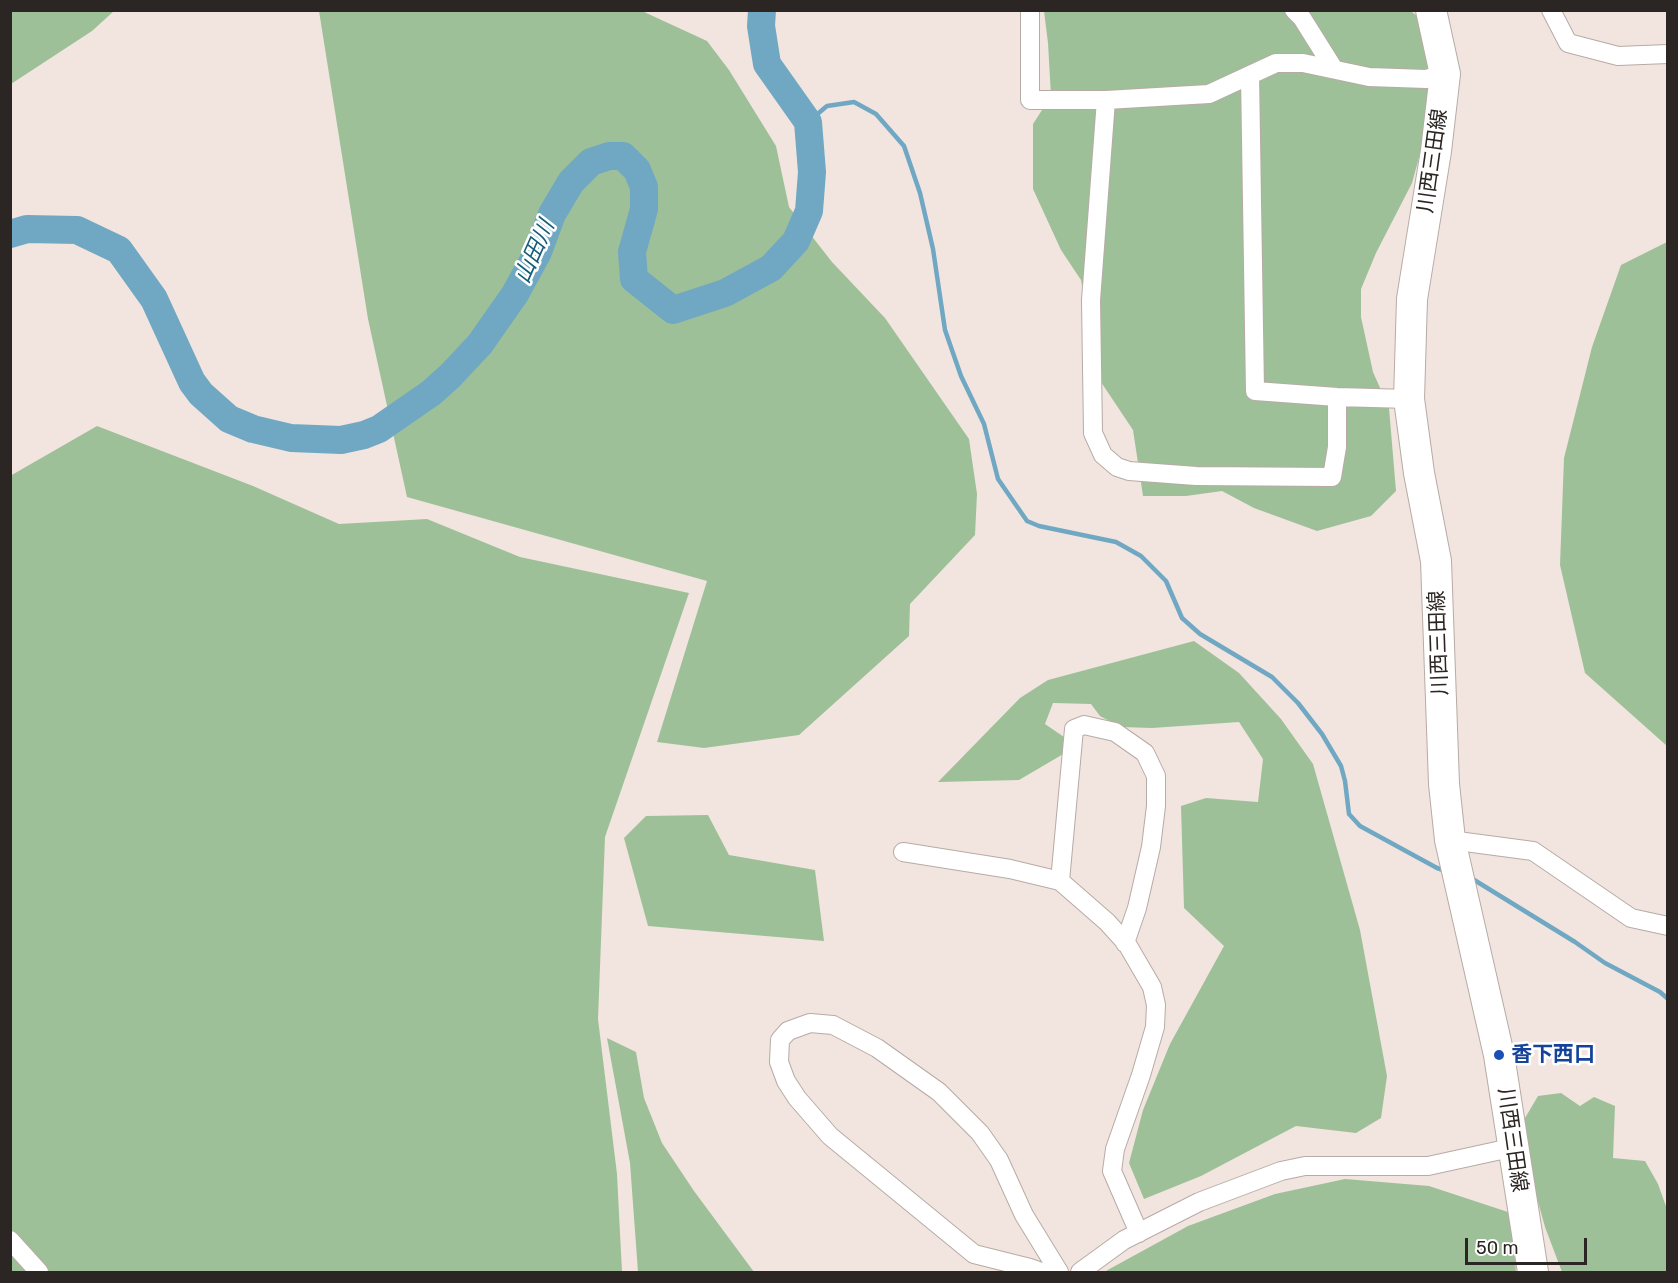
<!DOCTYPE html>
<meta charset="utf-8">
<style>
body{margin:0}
#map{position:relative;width:1678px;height:1283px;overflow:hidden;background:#f2e5df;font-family:Rubik,sans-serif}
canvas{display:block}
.frame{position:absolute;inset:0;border:12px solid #2b2624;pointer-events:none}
.scale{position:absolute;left:1465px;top:1238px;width:122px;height:27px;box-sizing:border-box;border:3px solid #2b2624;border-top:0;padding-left:8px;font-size:18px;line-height:21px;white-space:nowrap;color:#2b2624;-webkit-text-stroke:4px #fff;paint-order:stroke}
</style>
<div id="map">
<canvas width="1678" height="1283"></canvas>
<div class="frame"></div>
<div class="scale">50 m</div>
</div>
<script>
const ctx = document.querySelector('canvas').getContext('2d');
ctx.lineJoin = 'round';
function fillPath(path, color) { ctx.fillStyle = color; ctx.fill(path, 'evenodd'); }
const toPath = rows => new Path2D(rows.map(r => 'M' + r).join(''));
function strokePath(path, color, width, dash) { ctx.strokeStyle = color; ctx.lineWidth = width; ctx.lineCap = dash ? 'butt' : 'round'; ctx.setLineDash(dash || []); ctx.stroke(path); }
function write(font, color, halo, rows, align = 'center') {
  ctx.font = font + ' Rubik,"Noto Sans JP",sans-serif'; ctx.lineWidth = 5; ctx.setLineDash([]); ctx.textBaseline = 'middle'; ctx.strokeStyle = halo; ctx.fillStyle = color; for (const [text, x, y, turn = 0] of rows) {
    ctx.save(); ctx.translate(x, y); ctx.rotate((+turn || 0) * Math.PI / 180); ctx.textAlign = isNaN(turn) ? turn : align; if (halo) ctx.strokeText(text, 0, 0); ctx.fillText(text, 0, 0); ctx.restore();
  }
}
fillPath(toPath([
 [11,10,114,10,114,11,92,31,11,84],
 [1409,10,1427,23,1437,92,1412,183,1376,253,1361,289,1361,317,1373,372,1389,408,1396,491,1371,516,1317,531,1254,508,1222,491,1186,496,1143,496,1133,430,1101,382,1081,280,1061,250,1033,189,1033,124,1051,96,1048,43,1044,11],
 [319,11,642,11,707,41,729,70,776,146,789,207,832,262,885,318,969,439,977,494,975,535,910,604,909,636,799,735,704,748,657,742,707,581,407,497,368,319],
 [1667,242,1667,746,1585,673,1560,565,1564,458,1592,347,1621,265],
 [97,426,253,486,339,524,427,519,520,557,689,593,605,837,598,1019,617,1174,622,1272,11,1272,10,476],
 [1194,641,1239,673,1281,719,1313,764,1360,930,1387,1076,1381,1118,1356,1133,1296,1126,1201,1176,1144,1199,1129,1163,1143,1110,1170,1044,1224,946,1184,908,1181,806,1206,798,1258,802,1263,759,1239,722,1152,728,1121,727,1100,716,1091,704,1053,703,1045,724,1064,737,1065,753,1019,780,938,782,1020,698,1048,680],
 [708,815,729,855,815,870,824,941,648,926,624,838,646,816],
 [607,1038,636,1052,644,1098,662,1143,694,1191,754,1272,638,1272,630,1163],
 [1561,1093,1580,1106,1594,1097,1615,1106,1613,1158,1645,1161,1658,1184,1667,1209,1667,1272,1562,1272,1545,1227,1525,1155,1525,1118,1538,1096],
 [1345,1179,1429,1186,1511,1213,1516,1272,1104,1272,1188,1226,1275,1194]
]), '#9ec098');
strokePath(toPath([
 [808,122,827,106,854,102,876,114,904,146,920,193,933,249,945,330,961,376,984,424,998,479,1027,521,1039,526,1116,542,1141,556,1166,581,1182,618,1200,634,1272,677,1298,703,1322,734,1341,766,1345,781,1349,814,1360,826,1437,868,1446,871],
 [1471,878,1575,942,1605,963,1660,992,1668,999]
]), '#70a8c3', 4.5);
strokePath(toPath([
 [10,234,27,229,77,230,119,250,154,299,192,382,201,394,229,419,253,429,291,438,341,440,364,435,379,429,431,393,450,376,480,344,515,294,538,252,552,214,571,182,591,162,609,156,623,156,637,170,644,187,644,209,632,252,634,279,673,310,725,293,771,268,796,241,809,211,812,172,808,122,767,64,761,26,762,10]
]), '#70a8c3', 28);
const minor = toPath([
 [1030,10,1030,100,1106,100,1209,94,1276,63,1303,63,1369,77,1426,79,1445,74],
 [1294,10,1302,18,1334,69],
 [1551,10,1568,43,1618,56,1668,54],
 [1250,75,1255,391,1337,397,1409,399],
 [1106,100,1091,300,1093,433,1103,455,1117,467,1129,471,1196,476,1332,477,1337,447,1337,397],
 [1450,840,1533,851,1631,918,1668,926],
 [903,852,1010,869,1060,881,1107,922,1127,944,1152,987,1156,1005,1155,1027,1141,1075,1115,1149,1112,1171,1139,1233],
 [1060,881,1074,729,1084,725,1115,732,1145,753,1156,776,1156,806,1151,847,1137,908,1125,943],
 [10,1240,39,1272],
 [1041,1272,1030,1268,974,1254,830,1136,797,1098,786,1081,779,1062,780,1040,788,1031,810,1023,833,1025,877,1048,939,1092,980,1133,999,1160,1024,1215,1059,1272],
 [1080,1272,1124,1240,1199,1202,1281,1171,1305,1166,1428,1166,1515,1147]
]);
const primary = toPath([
 [1431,10,1445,74,1436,151,1412,299,1409,399,1419,473,1436,561,1444,784,1450,840,1499,1055,1533,1272]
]);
strokePath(minor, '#b7aba5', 20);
strokePath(primary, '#b7aba5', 32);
strokePath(minor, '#fff', 18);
strokePath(primary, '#fff', 30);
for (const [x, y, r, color] of [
 [1499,1055,6,"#1a4fb4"]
]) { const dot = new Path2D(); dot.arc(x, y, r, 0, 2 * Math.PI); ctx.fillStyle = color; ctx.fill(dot); strokePath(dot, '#fff', 2); }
write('21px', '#2b2624', '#fff', [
 ["川西三田線",1433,161,-82],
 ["川西三田線",1439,643,-92],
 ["川西三田線",1512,1140,82]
]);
write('bold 21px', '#164399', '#fff', [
 ["香下西口",1511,1055]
], 'left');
write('italic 22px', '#155d78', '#fff', [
 ["山田川",535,252,-66]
]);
</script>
